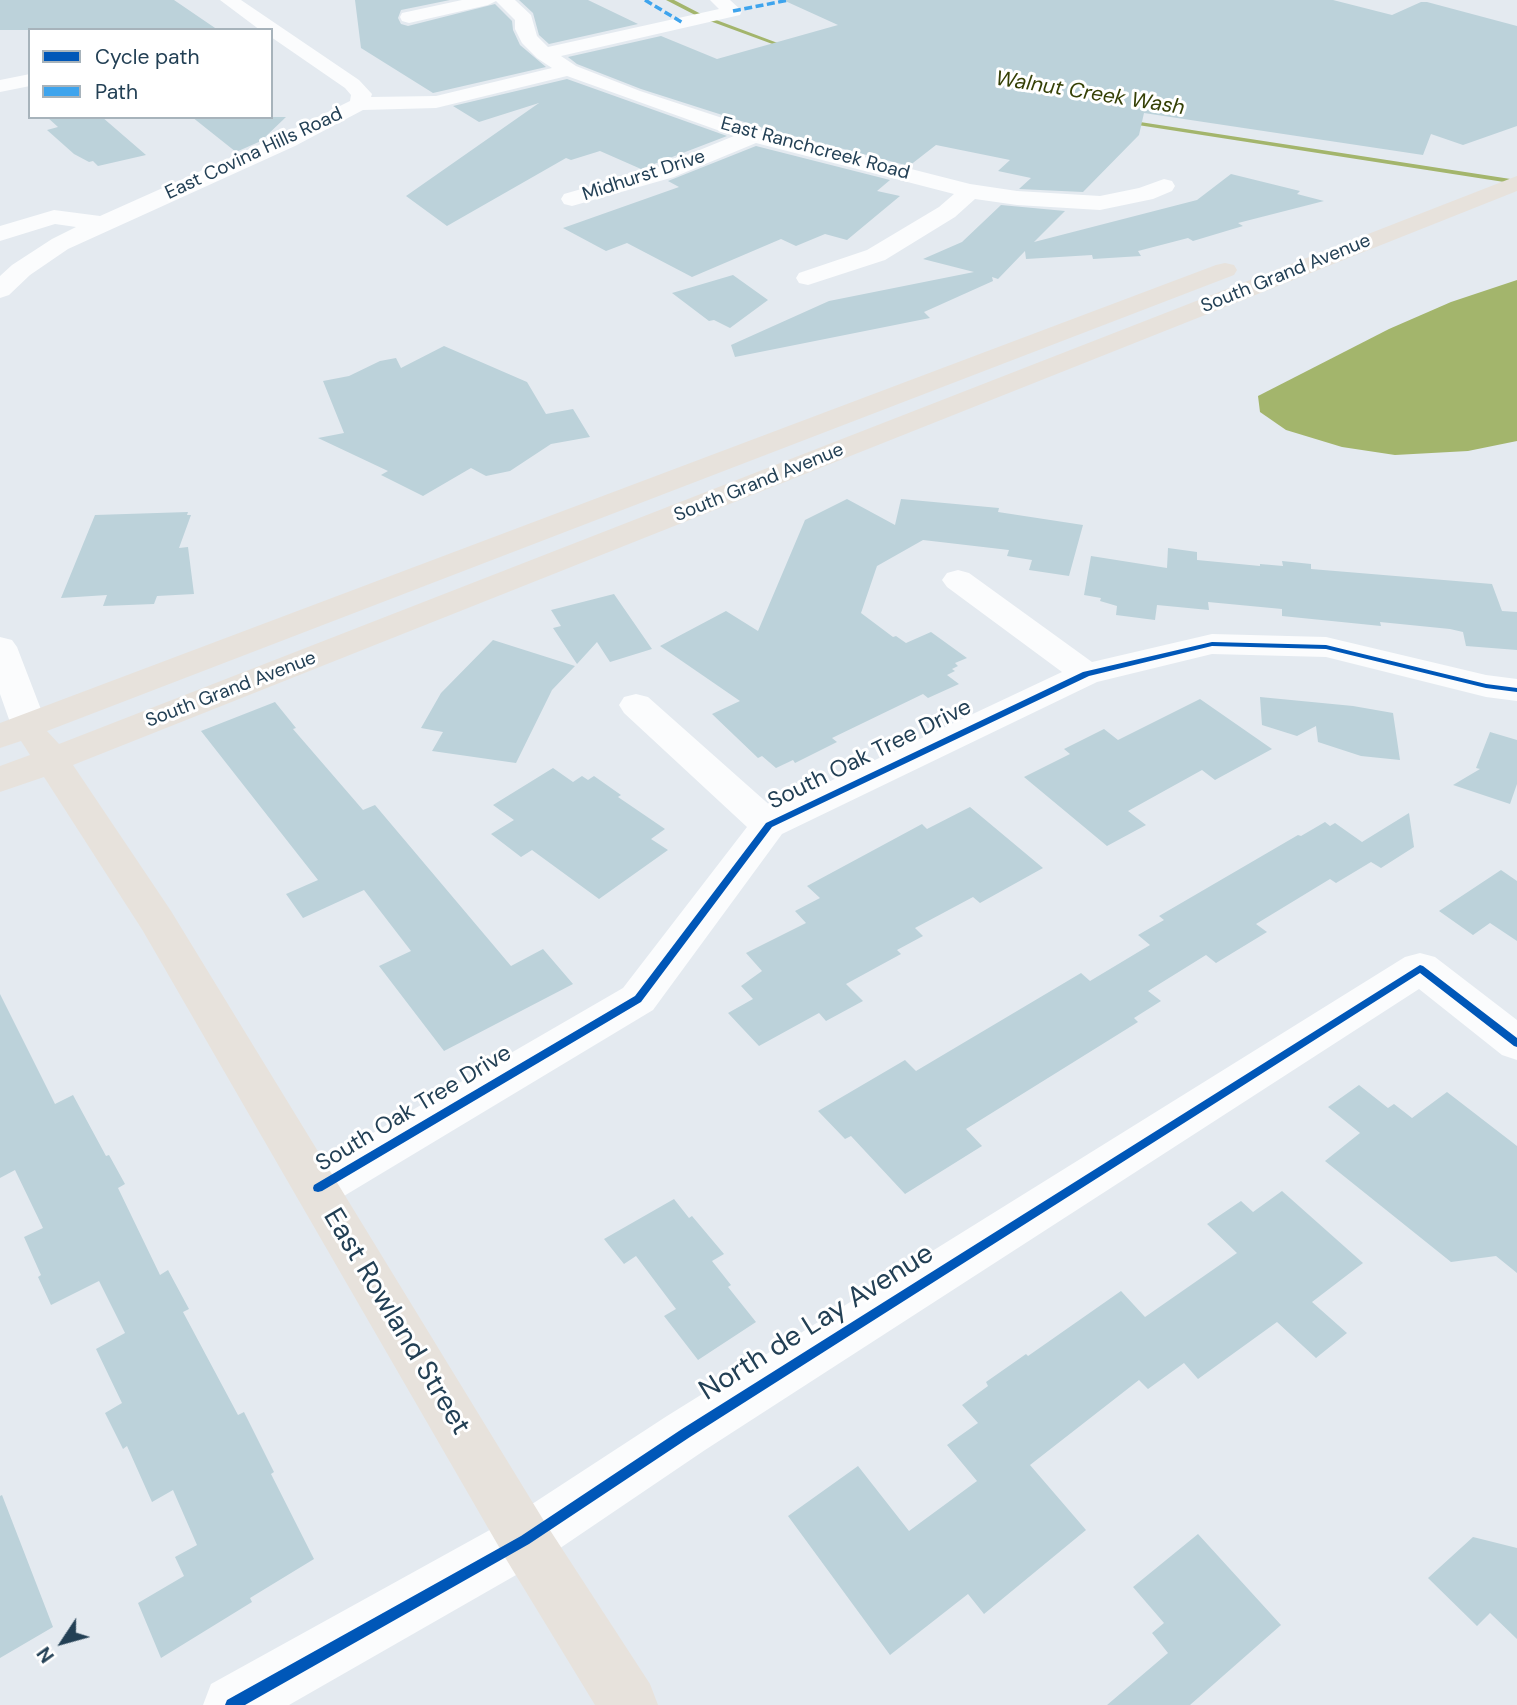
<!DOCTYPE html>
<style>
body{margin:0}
#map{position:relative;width:1517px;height:1705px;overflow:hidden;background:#e4eaf0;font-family:"DM Sans",sans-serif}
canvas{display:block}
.legend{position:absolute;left:28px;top:28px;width:245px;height:91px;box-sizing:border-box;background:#fff;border:2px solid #a7b3bb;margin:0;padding:9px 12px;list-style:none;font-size:21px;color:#234055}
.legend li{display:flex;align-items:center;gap:14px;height:35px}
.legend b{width:35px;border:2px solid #a7b3bb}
.north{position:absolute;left:28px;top:1607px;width:70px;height:70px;-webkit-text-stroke:5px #fff;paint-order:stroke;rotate:234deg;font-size:19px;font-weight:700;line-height:28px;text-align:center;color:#234055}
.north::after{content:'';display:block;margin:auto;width:24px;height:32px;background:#234055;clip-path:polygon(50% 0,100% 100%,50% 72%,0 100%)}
</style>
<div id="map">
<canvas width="1517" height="1705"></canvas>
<ul class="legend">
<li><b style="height:9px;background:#0057b8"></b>Cycle path</li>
<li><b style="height:9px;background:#3ea4ed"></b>Path</li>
</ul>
<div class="north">N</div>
</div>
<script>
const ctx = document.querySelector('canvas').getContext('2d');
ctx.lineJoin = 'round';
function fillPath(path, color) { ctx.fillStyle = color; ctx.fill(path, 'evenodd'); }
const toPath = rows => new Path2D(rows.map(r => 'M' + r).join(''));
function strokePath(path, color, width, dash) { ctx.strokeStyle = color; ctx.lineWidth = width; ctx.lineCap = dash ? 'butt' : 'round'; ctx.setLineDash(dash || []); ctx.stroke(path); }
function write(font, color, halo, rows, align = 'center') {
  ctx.font = font + ' "DM Sans",sans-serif'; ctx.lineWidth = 6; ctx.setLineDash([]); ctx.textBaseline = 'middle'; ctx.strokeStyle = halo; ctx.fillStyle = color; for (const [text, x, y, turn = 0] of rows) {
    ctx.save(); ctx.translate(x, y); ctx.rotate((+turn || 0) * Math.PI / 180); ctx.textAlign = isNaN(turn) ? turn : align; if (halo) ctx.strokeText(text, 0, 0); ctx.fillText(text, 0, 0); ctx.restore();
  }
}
fillPath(toPath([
 [1517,280,1517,441,1468,451,1395,455,1342,447,1286,430,1260,412,1258,396,1389,329,1451,302]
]), '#a3b56c');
fillPath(toPath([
 [666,0,674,0,703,15,791,48,786,49,699,17,666,0],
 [1127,120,1517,180,1517,184,1125,123,1125,121,1127,120]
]), '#a3b56c');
fillPath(toPath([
 [0,0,174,0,218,30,0,30],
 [355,0,450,0,401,10,398,18,401,24,408,26,495,4,512,21,513,30,520,45,546,67,433,93,361,48],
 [519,0,588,0,638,24,549,44,539,35,533,13],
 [783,0,1333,0,1392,15,1421,2,1427,2,1517,26,1517,126,1463,145,1431,134,1423,155,1144,113,1139,135,1083,192,1019,189,1031,178,998,171,1010,160,936,145,909,166,763,128,641,89,577,64,568,57,661,36,717,59,838,25],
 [567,79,727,136,641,169,600,151,571,160,566,158,447,226,406,196,539,103,479,122,453,106],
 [47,117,102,117,146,155,98,166,93,161,89,162,74,154,47,130,58,127],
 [192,117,286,117,261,141,236,152],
 [756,146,890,180,877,191,900,196,847,240,825,234,796,246,781,239,692,277,627,243,606,251,563,228,679,187,668,181],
 [1231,174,1300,191,1297,194,1324,201,1238,223,1243,226,1193,241,1188,238,1138,251,1141,256,1093,259,1092,255,1026,259,1025,251,998,279,992,277,993,281,924,312,930,318,735,357,731,345,829,301,974,272,923,259,962,242,1001,205,1065,211,1034,242,1197,200],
 [733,275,768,300,730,328,714,320,709,321,672,293],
 [444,346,527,382,546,414,573,409,590,437,551,444,510,471,486,476,471,468,423,496,381,475,388,471,318,438,344,433,323,381,349,376,380,361,396,358,401,368],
 [847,499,895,525,901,499,999,508,998,512,1083,525,1069,576,1029,570,1032,560,1007,556,1009,550,923,540,877,566,861,613,893,637,896,636,906,643,931,632,967,658,955,663,958,666,952,669,955,671,947,675,959,684,928,698,923,694,832,738,837,742,795,763,793,760,776,768,762,756,758,758,712,714,740,701,660,646,726,611,758,631,805,520],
 [188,512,187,515,191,515,179,548,188,547,194,594,157,596,154,604,103,606,107,595,61,598,95,515],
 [1168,548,1197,552,1197,560,1260,566,1260,564,1283,566,1282,561,1311,564,1311,569,1492,584,1502,611,1517,612,1517,650,1466,646,1463,632,1450,629,1380,622,1381,626,1282,616,1282,609,1208,602,1209,610,1157,605,1155,620,1116,615,1117,606,1100,601,1101,598,1084,595,1091,556,1167,568],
 [614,594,652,649,610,662,597,642,577,664,553,628,561,626,551,610],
 [493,640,575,666,552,690,516,763,432,751,443,732,421,728,441,693],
 [1260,697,1353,706,1393,713,1400,760,1361,756,1318,742,1316,726,1297,736,1262,725],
 [1200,699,1272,749,1215,780,1202,770,1128,811,1146,825,1107,846,1024,777,1070,754,1064,749,1104,729,1118,740],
 [275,702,296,728,293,729,363,810,375,805,511,966,543,949,573,984,444,1051,379,966,411,951,364,890,303,918,286,894,318,880,201,731],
 [1490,732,1517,740,1517,784,1510,804,1453,785,1480,769,1476,768],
 [553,768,573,782,582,776,588,780,594,776,621,795,618,797,665,829,651,839,668,850,599,899,532,850,521,857,491,834,514,820,493,805],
 [970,807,1043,868,980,903,973,897,915,928,923,936,897,950,901,954,846,984,863,1001,826,1021,819,1013,759,1046,728,1013,753,999,741,986,762,971,746,953,806,923,795,911,820,898,807,886,922,824,927,829],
 [1409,813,1414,847,1381,868,1371,862,1336,883,1330,879,1256,924,1267,932,1216,963,1206,955,1148,991,1161,1001,1134,1018,1138,1022,966,1129,982,1146,905,1194,851,1136,845,1139,818,1111,905,1060,916,1071,1081,973,1090,981,1150,945,1138,935,1164,920,1159,916,1298,835,1301,836,1325,822,1330,826,1335,823,1362,842],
 [1501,870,1517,881,1517,941,1490,923,1473,935,1439,911],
 [0,994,55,1104,73,1095,106,1156,109,1155,125,1184,118,1188,160,1275,168,1270,189,1309,183,1312,238,1415,244,1412,274,1472,271,1474,314,1559,250,1598,252,1602,161,1658,138,1603,184,1576,175,1557,197,1545,173,1490,152,1502,127,1446,123,1449,105,1413,122,1403,96,1349,125,1333,99,1281,51,1305,38,1277,41,1275,24,1237,43,1228,15,1170,0,1178],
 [1359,1085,1388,1108,1394,1104,1412,1118,1447,1092,1517,1146,1517,1273,1496,1256,1451,1262,1325,1161,1360,1133,1328,1107],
 [1282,1191,1363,1263,1312,1302,1347,1333,1316,1358,1277,1322,1198,1379,1184,1363,1148,1389,1139,1380,1030,1465,1086,1530,984,1614,968,1594,890,1655,788,1516,858,1466,909,1531,977,1481,947,1445,978,1423,962,1405,988,1386,986,1382,1026,1354,1028,1356,1121,1291,1145,1317,1237,1253,1207,1224,1241,1201,1253,1212],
 [674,1199,689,1218,692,1216,724,1254,712,1261,731,1285,728,1287,756,1322,698,1360,664,1316,676,1309,636,1256,624,1264,604,1239],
 [2,1495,53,1627,0,1658,0,1496],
 [1198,1534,1281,1625,1190,1705,1107,1705,1168,1653,1152,1633,1164,1623,1133,1587],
 [1473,1537,1517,1548,1517,1639,1490,1613,1477,1626,1428,1578]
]), '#bcd2da');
fillPath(toPath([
 [220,0,241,0,359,80,372,94,371,97,436,96,552,68,537,58,522,43,515,29,515,20,496,1,488,5,409,23,402,21,400,17,402,13,462,0,515,0,531,15,537,36,548,47,719,9,710,0,730,0,742,11,740,15,561,56,576,66,640,91,762,131,970,184,1017,191,1100,196,1139,188,1164,179,1172,181,1175,186,1172,191,1153,199,1100,210,1017,205,975,199,955,217,885,260,808,285,799,283,796,278,799,273,867,250,939,207,954,194,756,143,674,177,572,206,564,204,561,199,564,194,658,167,734,136,567,76,436,108,363,110,295,146,68,249,30,275,9,295,0,298,0,276,12,265,52,239,76,227,55,224,0,241,0,226,54,210,100,216,279,136,350,101,351,95,345,88,271,37,271,30,260,30,220,0],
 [30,74,30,86,0,92,0,80,30,74],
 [958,570,969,573,1092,662,1212,634,1326,637,1486,675,1517,679,1517,701,1486,697,1326,657,1212,654,1097,682,782,834,653,1010,334,1202,318,1207,302,1202,295,1188,302,1174,623,988,747,827,624,713,619,705,624,697,636,694,648,697,773,808,1062,672,947,587,942,580,947,573,958,570],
 [0,637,12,640,17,647,47,725,42,733,29,736,16,733,11,725,0,694,0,637],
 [1420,953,1435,957,1517,1020,1517,1060,1502,1055,1419,989,705,1450,544,1559,289,1705,203,1705,211,1684,506,1521,667,1416,1405,957,1420,953]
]), '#fbfcfd');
fillPath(toPath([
 [1517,176,1517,191,73,765,171,911,544,1521,650,1684,658,1705,595,1705,506,1559,143,931,44,777,0,792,0,766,30,755,21,741,0,748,0,723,1216,265,1225,263,1234,265,1237,270,1234,275,47,731,59,744,1517,176]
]), '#e7e2dc');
strokePath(toPath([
 [645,0,683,23],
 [733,11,789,0]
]), '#3ea4ed', 3.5, [8, 3.5]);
fillPath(toPath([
 [1212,642,1326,645,1486,684,1517,688,1517,692,1486,688,1326,649,1212,646,1089,676,772,827,641,1002,322,1191,318,1192,314,1191,313,1188,314,1185,635,996,766,823,1083,672,1212,642],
 [1420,965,1423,966,1517,1038,1517,1047,1514,1046,1420,973,690,1437,529,1544,245,1705,225,1705,227,1700,521,1536,682,1429,1420,965]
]), '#0057b8');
write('19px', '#234055', '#fff', [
 ["East Ranchcreek Road",815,149,15],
 ["East Covina Hills Road",254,154,-25],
 ["Midhurst Drive",644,176,-18],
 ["South Grand Avenue",1286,274,-22],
 ["South Grand Avenue",759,483,-22],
 ["South Grand Avenue",231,690,-21]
]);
write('italic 21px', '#354005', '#fff', [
 ["Walnut Creek Wash",1090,94,9]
]);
write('23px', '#234055', '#fff', [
 ["South Oak Tree Drive",870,755,-26],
 ["South Oak Tree Drive",414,1109,-31]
]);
write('28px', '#234055', '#fff', [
 ["East Rowland Street",396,1322,59],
 ["North de Lay Avenue",817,1323,-32]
]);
</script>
